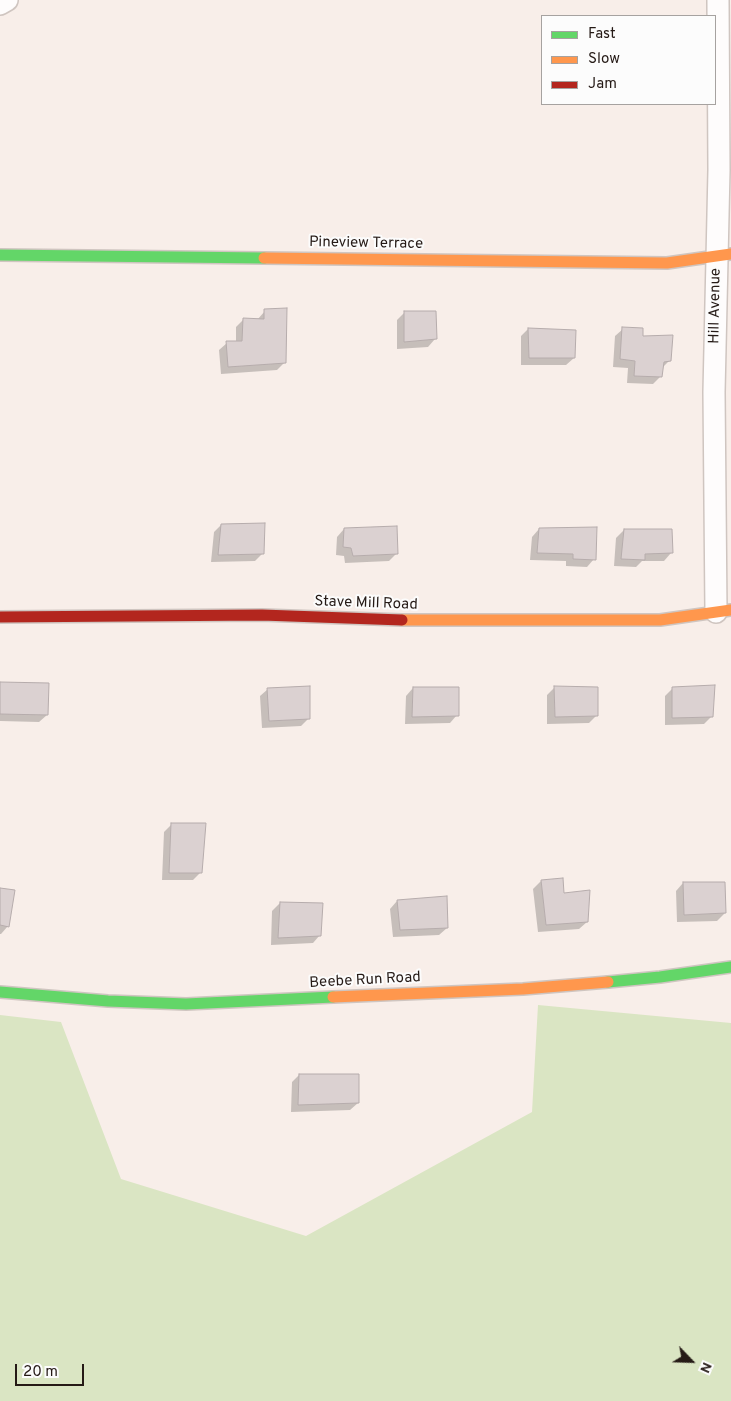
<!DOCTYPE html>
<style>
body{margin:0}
#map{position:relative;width:731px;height:1401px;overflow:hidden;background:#f8eee9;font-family:Overpass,sans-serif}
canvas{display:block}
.legend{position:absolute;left:541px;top:15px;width:175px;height:90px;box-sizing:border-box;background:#fcfcfc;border:1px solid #a6a2a0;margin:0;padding:6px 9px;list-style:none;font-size:15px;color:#251a16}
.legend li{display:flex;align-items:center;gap:10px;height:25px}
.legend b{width:25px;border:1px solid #a6a2a0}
.north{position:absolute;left:666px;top:1336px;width:50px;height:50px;-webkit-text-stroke:4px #fcfcfc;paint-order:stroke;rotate:114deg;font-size:14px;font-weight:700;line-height:20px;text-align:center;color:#251a16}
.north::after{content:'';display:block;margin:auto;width:18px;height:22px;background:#251a16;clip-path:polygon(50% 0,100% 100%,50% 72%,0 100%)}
.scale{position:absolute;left:15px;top:1364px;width:69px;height:22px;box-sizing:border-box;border:2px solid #251a16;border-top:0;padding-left:6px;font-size:15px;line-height:18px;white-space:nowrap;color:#251a16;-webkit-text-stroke:4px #fcfcfc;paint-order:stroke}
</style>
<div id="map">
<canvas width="731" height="1401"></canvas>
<ul class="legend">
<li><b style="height:6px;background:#63d668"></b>Fast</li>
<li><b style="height:6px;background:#ff974d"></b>Slow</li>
<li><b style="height:6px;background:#b3261e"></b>Jam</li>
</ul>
<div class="north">N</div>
<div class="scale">20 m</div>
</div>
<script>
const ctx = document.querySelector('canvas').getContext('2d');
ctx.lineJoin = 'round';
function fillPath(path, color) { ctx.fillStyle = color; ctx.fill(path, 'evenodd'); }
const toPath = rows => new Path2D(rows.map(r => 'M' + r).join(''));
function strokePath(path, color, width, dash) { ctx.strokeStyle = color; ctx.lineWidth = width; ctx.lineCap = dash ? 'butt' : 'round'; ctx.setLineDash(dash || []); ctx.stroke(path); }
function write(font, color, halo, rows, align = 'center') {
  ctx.font = font + ' Overpass,sans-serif'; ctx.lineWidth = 4; ctx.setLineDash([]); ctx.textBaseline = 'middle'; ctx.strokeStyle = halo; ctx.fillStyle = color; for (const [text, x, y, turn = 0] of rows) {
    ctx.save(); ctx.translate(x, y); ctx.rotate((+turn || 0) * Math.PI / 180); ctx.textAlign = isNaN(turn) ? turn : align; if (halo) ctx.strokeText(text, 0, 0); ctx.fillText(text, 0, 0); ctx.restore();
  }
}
fillPath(toPath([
 [538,1005,731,1023,731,1401,0,1401,0,1015,61,1022,121,1179,306,1236,532,1112]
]), '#dae5c3');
fillPath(toPath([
 [265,311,285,362,277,370,221,374,219,350,227,343,236,343,236,327,244,319,257,320],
 [405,312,435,339,428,347,397,349,397,320],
 [528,329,574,358,566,365,521,365,521,336],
 [623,329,670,360,662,368,661,376,653,384,627,383,628,368,613,367,615,336],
 [221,525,263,553,255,561,211,562,214,532],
 [344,529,397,553,389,561,345,563,344,556,336,555,337,537],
 [539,529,594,559,587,567,566,566,566,561,530,560,532,537],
 [624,530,671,553,664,561,642,561,636,567,614,566,616,538],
 [0,683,47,715,39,722,0,721],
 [413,688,457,715,450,723,405,724,406,696],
 [554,688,597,715,589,723,547,724,547,695],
 [673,688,712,716,704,724,665,725,665,696],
 [268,689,308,719,301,726,262,728,260,696],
 [172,824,201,872,193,880,162,880,164,832],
 [562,879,563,894,587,922,579,929,538,932,533,889,541,881],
 [683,883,725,913,717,921,677,922,676,891],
 [0,889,8,926,1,934,0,934],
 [397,901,447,928,439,935,393,937,390,909],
 [280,903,320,935,313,943,271,945,272,911],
 [299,1075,358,1103,350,1110,291,1112,292,1082]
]), '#0003');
const building = toPath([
 [287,308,286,363,228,367,226,341,242,341,243,318,264,319,264,309,287,308],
 [404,311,436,311,437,339,404,342,404,311],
 [622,327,643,328,643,336,673,335,671,361,664,362,662,377,634,376,635,361,620,359,622,327],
 [528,328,576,330,575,358,529,358,528,328],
 [265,523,264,554,218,555,221,524,265,523],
 [397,526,398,554,353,556,351,548,343,547,344,528,397,526],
 [597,527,596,560,573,559,573,554,537,553,539,528,597,527],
 [624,529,672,529,673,553,645,554,645,560,621,559,624,529],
 [0,682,49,683,48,715,0,714,0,682],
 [715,685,713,717,672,718,672,687,715,685],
 [310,686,310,719,269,721,267,688,310,686],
 [554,686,598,687,598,716,555,717,554,686],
 [413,687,459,687,459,716,412,717,413,687],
 [171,823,206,823,202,873,169,873,171,823],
 [563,878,564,893,590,890,588,922,546,925,541,880,563,878],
 [683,882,725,882,726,913,684,915,683,882],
 [0,888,15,890,9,927,0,925,0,888],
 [447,896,448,928,400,930,397,900,447,896],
 [280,902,323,903,321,936,278,938,280,902],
 [299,1074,359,1074,359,1103,298,1105,299,1074]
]);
fillPath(building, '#dbd1d1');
strokePath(building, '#b6acac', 1);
const street = toPath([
 [0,4,7,0],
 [716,612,714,392,719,170,718,0]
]);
const fast = toPath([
 [0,255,264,258],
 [608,982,660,977,731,967],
 [0,992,108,1001,186,1004,333,997]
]);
const slow = toPath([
 [264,258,667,263,731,254],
 [402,620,660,620,731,610],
 [333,997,523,989,608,982]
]);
const jam = toPath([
 [0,617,262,615,402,620]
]);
strokePath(street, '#cfc5c0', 24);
strokePath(fast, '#cfc5c0', 14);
strokePath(slow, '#cfc5c0', 14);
strokePath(jam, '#cfc5c0', 14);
strokePath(street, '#fefcfc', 21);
strokePath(fast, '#63d668', 11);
strokePath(slow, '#ff974d', 11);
strokePath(jam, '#b3261e', 11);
write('15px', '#251a16', '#fcfcfc', [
 ["Pineview Terrace",366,244,1],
 ["Hill Avenue",716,306,-89],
 ["Stave Mill Road",366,604,2],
 ["Beebe Run Road",365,981,-3]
]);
</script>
